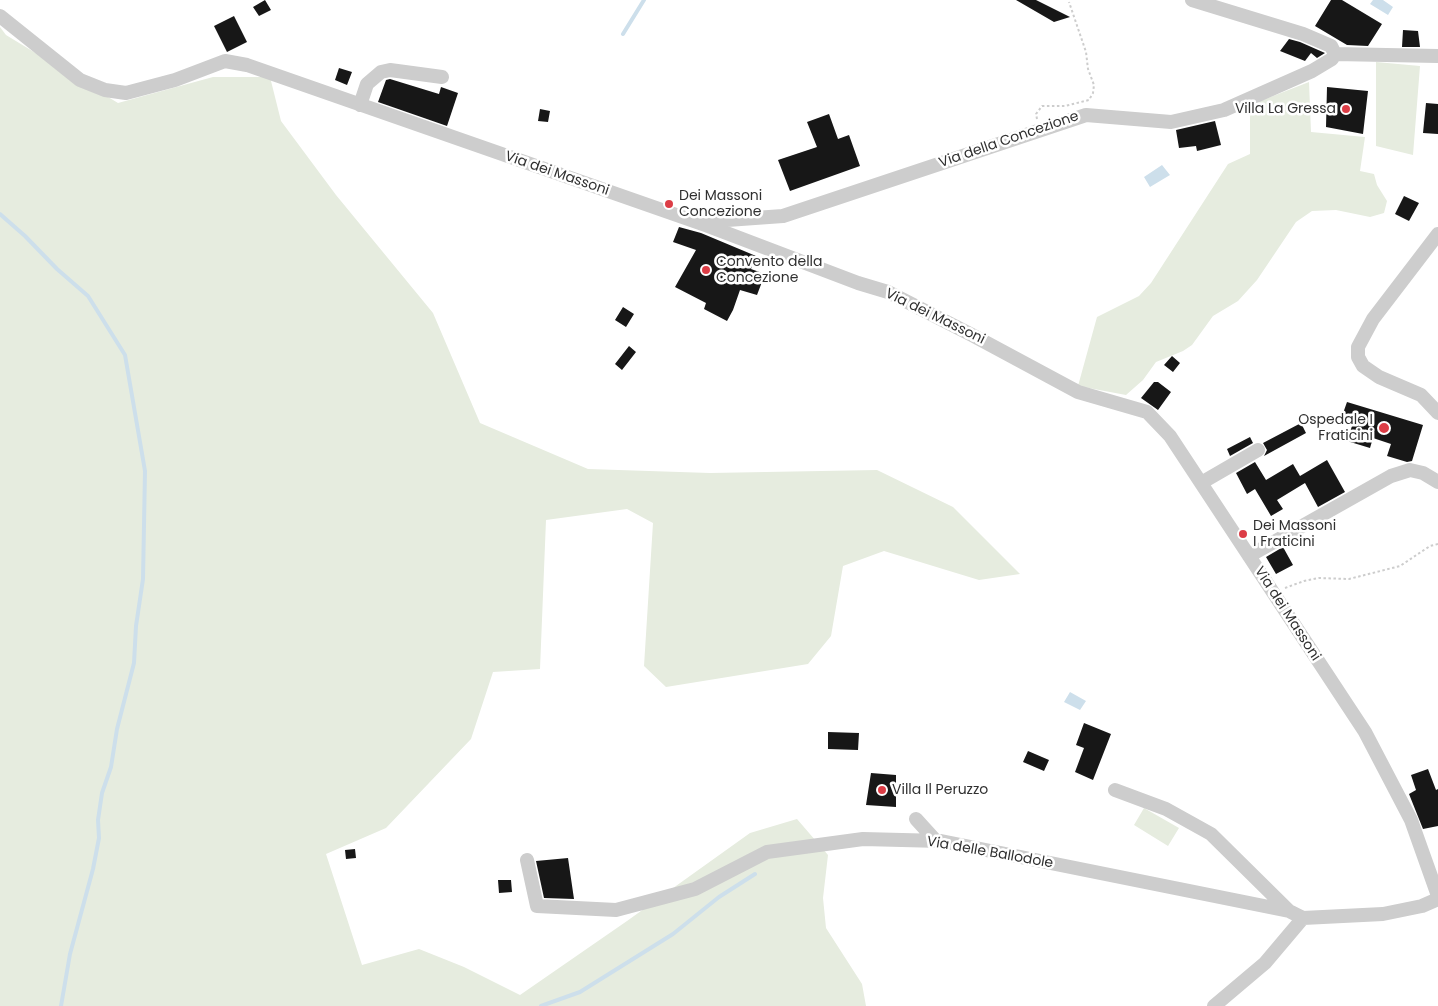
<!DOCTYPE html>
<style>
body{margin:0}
canvas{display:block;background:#fff}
</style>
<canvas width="1438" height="1006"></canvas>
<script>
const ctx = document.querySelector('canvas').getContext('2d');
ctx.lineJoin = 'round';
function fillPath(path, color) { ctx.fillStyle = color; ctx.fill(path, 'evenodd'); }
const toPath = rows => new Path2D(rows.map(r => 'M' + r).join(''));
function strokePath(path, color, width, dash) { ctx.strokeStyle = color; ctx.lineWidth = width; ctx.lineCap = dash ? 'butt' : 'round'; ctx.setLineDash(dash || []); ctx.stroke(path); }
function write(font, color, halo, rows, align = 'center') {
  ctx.font = font + ' Poppins,sans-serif'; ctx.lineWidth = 5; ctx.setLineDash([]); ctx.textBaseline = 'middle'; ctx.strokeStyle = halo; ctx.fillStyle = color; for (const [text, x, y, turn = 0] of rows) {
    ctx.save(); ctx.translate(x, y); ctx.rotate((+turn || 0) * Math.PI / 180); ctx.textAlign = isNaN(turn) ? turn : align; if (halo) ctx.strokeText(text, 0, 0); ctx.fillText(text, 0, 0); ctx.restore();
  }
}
fillPath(toPath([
 [0,27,6,35,118,103,213,77,270,77,281,121,336,195,433,313,480,423,588,469,710,473,877,470,953,507,1020,574,979,580,884,551,843,566,831,636,808,664,666,687,644,666,653,523,627,509,546,520,540,669,493,672,471,739,386,828,326,854,362,965,419,949,464,967,520,995,627,921,750,833,797,819,828,855,823,898,826,928,862,984,866,1006,0,1006],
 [1376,62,1420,66,1413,155,1376,146],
 [1309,82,1311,132,1365,137,1360,171,1374,174,1377,185,1387,201,1384,213,1370,217,1336,210,1312,211,1296,222,1257,280,1238,301,1213,316,1192,345,1183,351,1156,362,1143,380,1126,395,1078,386,1097,317,1139,296,1151,283,1228,164,1250,154,1250,105],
 [1144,808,1179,828,1168,846,1134,825]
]), '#e6ecdf');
fillPath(toPath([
 [1373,0,1383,0,1393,7,1388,15,1370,4],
 [1162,165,1170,175,1150,187,1144,177],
 [1070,692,1086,701,1080,710,1064,702]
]), '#cddfeb');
strokePath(toPath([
 [623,34,644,0],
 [0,214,25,236,57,269,88,296,125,355,145,471,143,579,136,626,134,663,117,729,111,767,102,793,98,820,99,838,93,869,70,954,61,1006],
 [541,1006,580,992,673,934,719,897,755,874]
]), '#cddfeb', 4);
fillPath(toPath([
 [265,0,271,10,259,16,253,7],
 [1016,0,1036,0,1070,17,1054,22],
 [1331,0,1342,0,1382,24,1368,46,1347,45,1315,26],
 [234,16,247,42,227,52,214,26],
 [1403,30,1418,31,1420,47,1402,47],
 [1289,39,1300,42,1325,53,1317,58,1311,53,1305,61,1280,51],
 [339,68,352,72,347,85,335,80],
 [390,79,439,94,441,87,458,93,447,126,378,102,386,80],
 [1327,87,1368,91,1363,134,1326,127],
 [1426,103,1438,104,1438,134,1423,133],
 [540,109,550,111,548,122,538,121],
 [829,114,838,139,849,135,860,166,790,191,778,160,817,147,807,122],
 [1215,121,1221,145,1197,151,1196,146,1179,148,1176,130],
 [1404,196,1419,203,1409,221,1395,214],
 [679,227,701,233,756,256,751,269,765,274,757,295,740,290,733,310,727,321,704,309,706,303,675,287,696,250,673,242],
 [623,307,634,314,626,327,615,320],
 [629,346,636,352,622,370,615,364],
 [1172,356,1180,363,1173,372,1164,365],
 [1154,382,1158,382,1171,392,1158,410,1141,398],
 [1347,402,1423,425,1412,461,1407,462,1387,456,1391,444,1373,438,1370,448,1347,441,1353,423,1341,419],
 [1301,423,1306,433,1264,456,1267,450,1263,443],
 [1250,437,1253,443,1230,456,1227,449],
 [1327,460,1345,492,1318,507,1305,483,1277,500,1283,509,1271,516,1255,489,1247,494,1236,473,1255,462,1266,480,1293,464,1300,476],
 [1283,547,1293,565,1276,574,1266,557],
 [1084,723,1111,734,1093,780,1075,772,1084,748,1076,745],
 [828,732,859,733,858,750,828,749],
 [1028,751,1049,760,1044,771,1023,762],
 [1428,769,1436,790,1438,789,1438,826,1423,829,1409,794,1416,790,1411,775],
 [871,773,896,775,896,807,866,805],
 [355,849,356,858,346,859,345,850],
 [568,858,574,899,544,898,536,861],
 [498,880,511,880,512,892,499,893]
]), '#171717');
strokePath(toPath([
 [1037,119,1036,114,1042,106,1065,106,1089,100,1093,93,1094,85,1088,69,1086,52,1069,2],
 [1285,588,1304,581,1319,578,1349,579,1400,566,1430,546,1438,544]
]), '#cdcdcd', 2, [2.5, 2.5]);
strokePath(toPath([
 [0,16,80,80,105,90,126,93,175,80,225,61,247,65,708,226,858,283,888,292,972,335,1078,392,1147,412,1170,436,1365,732,1411,820,1438,896],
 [1335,54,1438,56],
 [360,105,367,84,381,72,390,70,442,77],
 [708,226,713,221,783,216,1086,115,1171,122,1224,110,1312,71,1332,59,1335,54,1331,46,1303,34,1192,0],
 [1438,234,1373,319,1358,347,1358,357,1363,366,1379,377,1421,395,1438,413],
 [1201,483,1258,450],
 [1249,556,1391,476,1410,470,1423,473,1438,482],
 [1115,790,1166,809,1211,834,1289,911],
 [916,819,936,841],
 [527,860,537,906,616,910,695,889,767,852,863,839,941,841,1289,911,1303,918,1383,914,1422,906,1438,899],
 [1214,1006,1265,963,1303,918]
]), '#cdcdcd', 14);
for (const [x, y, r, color] of [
 [1346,109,5,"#dc3d46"],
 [669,204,5,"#dc3d46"],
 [706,270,5,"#dc3d46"],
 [1384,428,6,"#dc3d46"],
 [1243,534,5,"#dc3d46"],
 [882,790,5,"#dc3d46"]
]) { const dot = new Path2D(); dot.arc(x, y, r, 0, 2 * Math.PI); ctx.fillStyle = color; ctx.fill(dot); strokePath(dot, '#fff', 2); }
write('14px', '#303030', '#fff', [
 ["Villa La Gressa",1336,109,"right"],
 ["Dei Massoni",679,196],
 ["Concezione",679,212],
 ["Convento della",716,262],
 ["Concezione",716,278],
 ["Ospedale I",1373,420,"right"],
 ["Fraticini",1373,436,"right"],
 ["Dei Massoni",1253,526],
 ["I Fraticini",1253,542],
 ["Villa Il Peruzzo",892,790]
], 'left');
write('14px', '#303030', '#fff', [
 ["Via della Concezione",1009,140,-19],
 ["Via dei Massoni",557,174,19],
 ["Via dei Massoni",935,317,26],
 ["Via dei Massoni",1287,614,57],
 ["Via delle Ballodole",990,853,10]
]);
</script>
